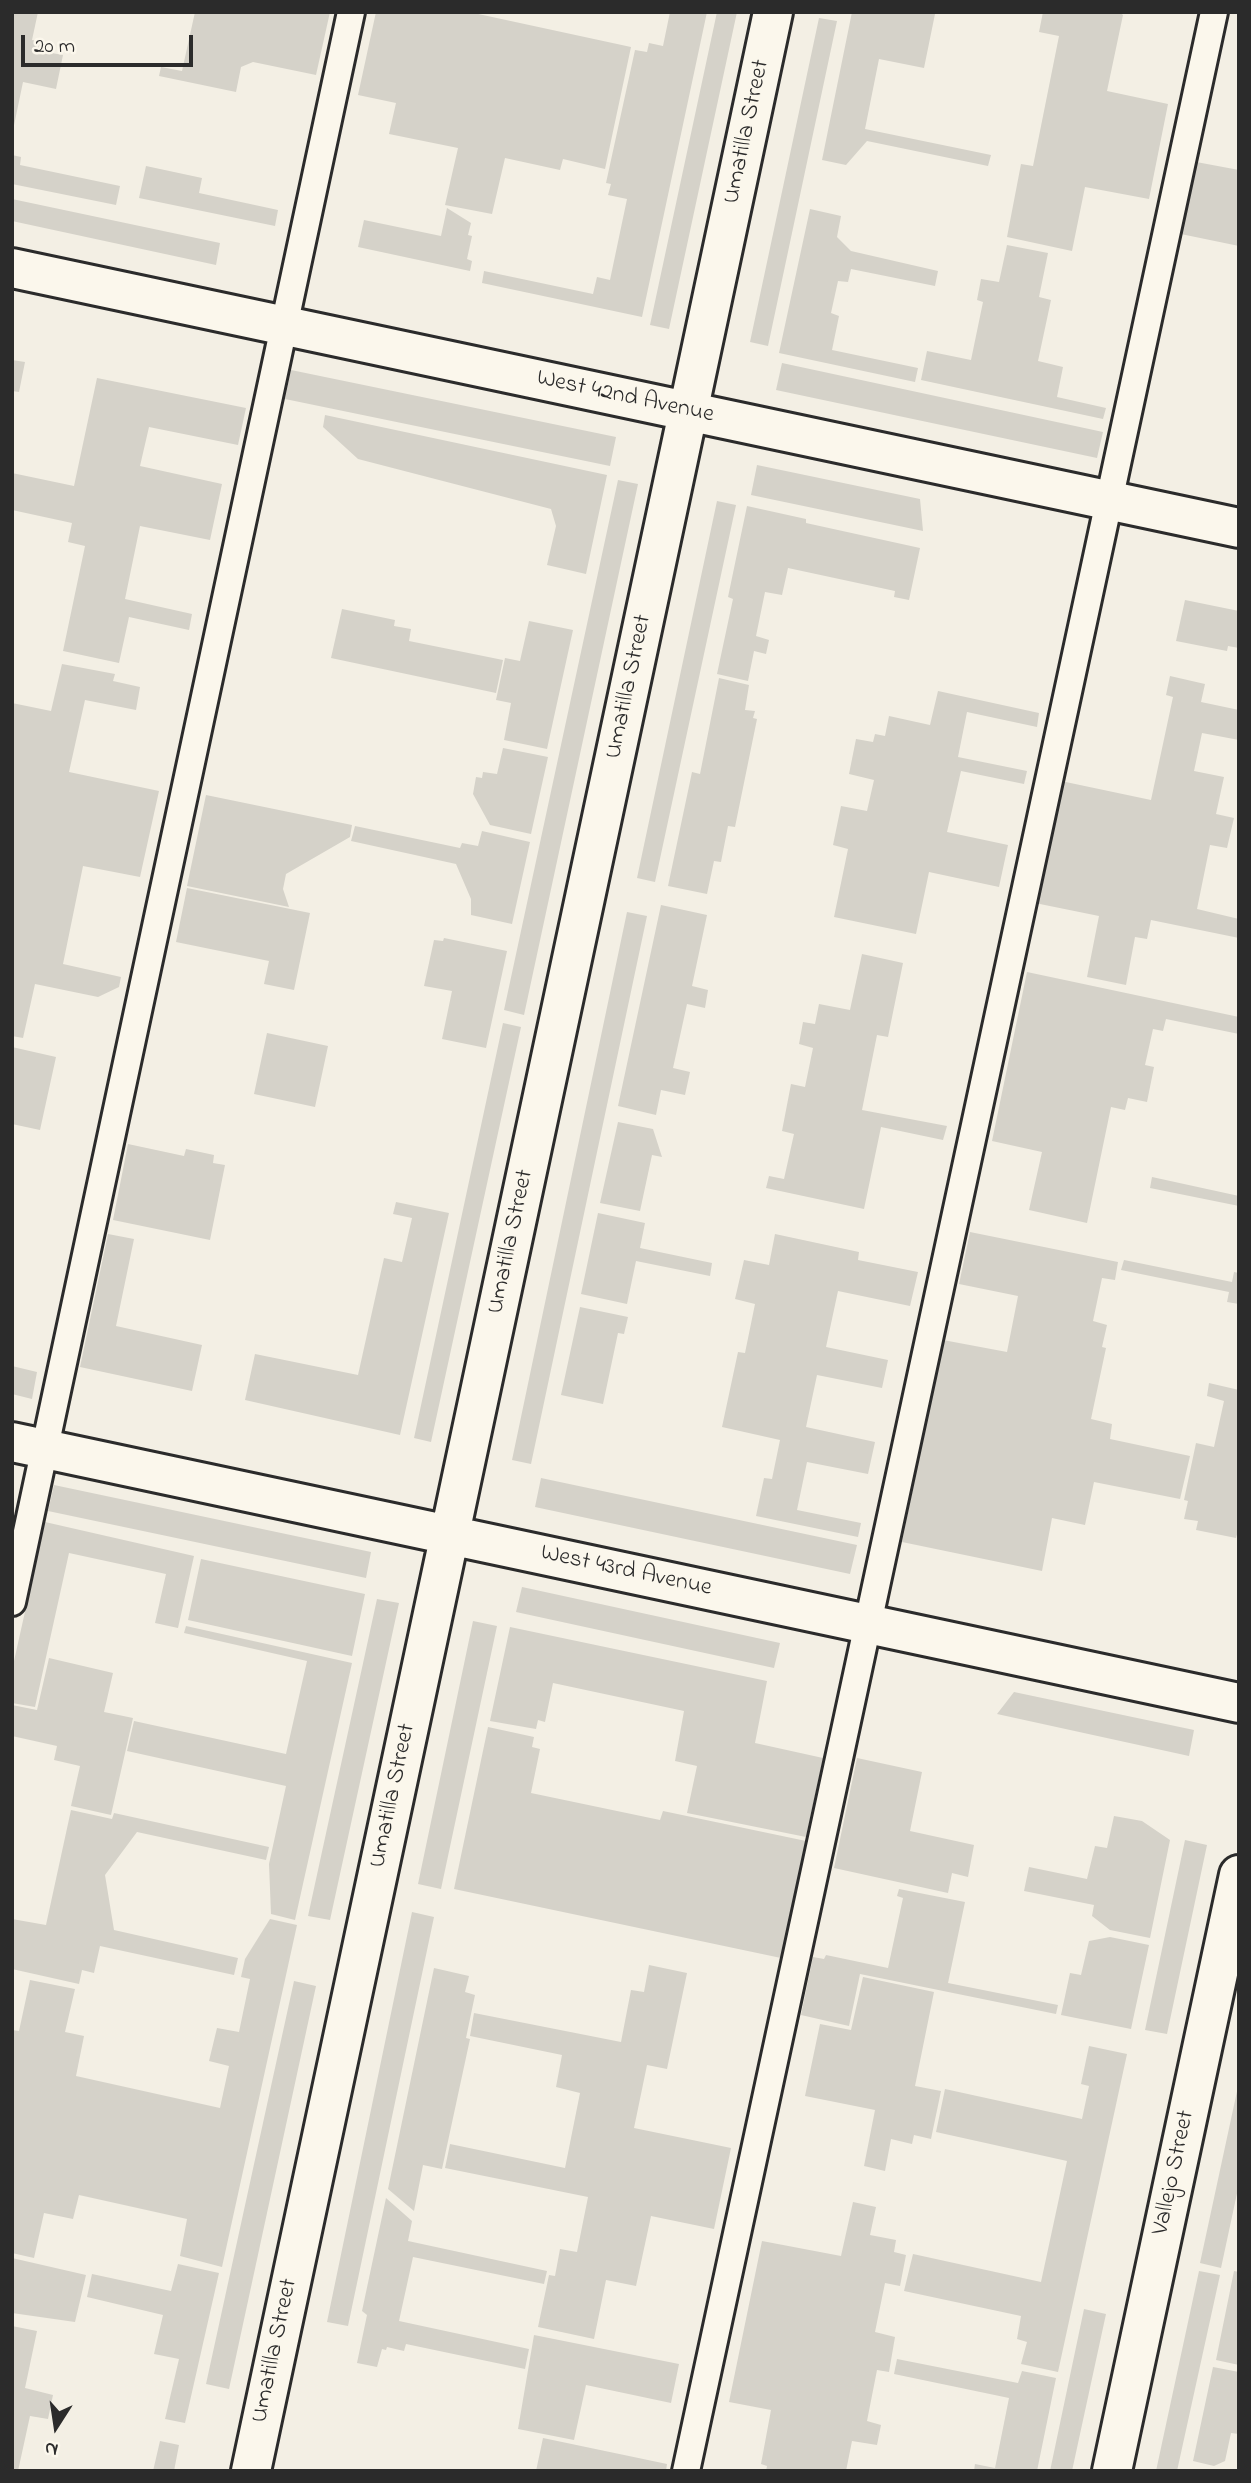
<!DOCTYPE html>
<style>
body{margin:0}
#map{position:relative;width:1251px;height:2483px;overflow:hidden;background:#f3efe4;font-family:"Indie Flower",sans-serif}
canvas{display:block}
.frame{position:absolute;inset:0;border:14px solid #2b2b2b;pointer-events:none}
.north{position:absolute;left:21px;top:2392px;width:70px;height:70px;-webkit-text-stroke:5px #fbf7ec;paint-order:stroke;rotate:192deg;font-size:19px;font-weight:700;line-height:28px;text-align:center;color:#2b2b2b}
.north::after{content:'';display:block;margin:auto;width:24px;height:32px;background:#2b2b2b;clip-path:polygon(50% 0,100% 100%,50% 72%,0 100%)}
.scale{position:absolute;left:21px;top:35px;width:172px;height:32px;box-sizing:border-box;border:4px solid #2b2b2b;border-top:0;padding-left:9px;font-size:21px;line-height:24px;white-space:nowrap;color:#2b2b2b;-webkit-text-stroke:5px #fbf7ec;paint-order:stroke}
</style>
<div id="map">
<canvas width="1251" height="2483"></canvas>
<div class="frame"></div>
<div class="north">N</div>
<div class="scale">20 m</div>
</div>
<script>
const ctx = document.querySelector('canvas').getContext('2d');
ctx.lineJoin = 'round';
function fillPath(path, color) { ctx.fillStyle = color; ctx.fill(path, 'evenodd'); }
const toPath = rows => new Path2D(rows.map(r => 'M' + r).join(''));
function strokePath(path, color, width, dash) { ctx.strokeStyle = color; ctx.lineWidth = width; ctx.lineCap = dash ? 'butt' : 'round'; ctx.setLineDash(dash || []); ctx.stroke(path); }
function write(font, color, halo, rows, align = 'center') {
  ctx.font = font + ' "Indie Flower",sans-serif'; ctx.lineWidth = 5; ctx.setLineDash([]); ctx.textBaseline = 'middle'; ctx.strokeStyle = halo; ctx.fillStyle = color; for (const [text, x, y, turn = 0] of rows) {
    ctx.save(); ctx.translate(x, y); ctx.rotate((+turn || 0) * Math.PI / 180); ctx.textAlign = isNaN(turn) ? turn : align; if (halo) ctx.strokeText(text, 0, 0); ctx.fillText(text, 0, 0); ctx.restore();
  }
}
fillPath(toPath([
 [12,12,38,12,32,40,48,43,46,52,63,55,56,89,23,82,12,135],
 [195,12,330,12,316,75,253,62,241,67,236,92,159,76,161,67,182,71],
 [376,12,469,12,631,47,605,169,563,159,560,170,505,158,492,214,445,205,458,148,389,134,396,103,358,95],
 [670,12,707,12,642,317,482,283,484,271,593,294,597,277,610,280,627,199,608,195,611,184,606,183,635,50,647,52,649,43,663,46],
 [717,12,737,12,669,329,650,325],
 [852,12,935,14,924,68,879,59,865,129,991,155,988,166,867,141,846,165,822,160],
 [1043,12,1119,12,1123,15,1107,91,1168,104,1149,199,1085,187,1072,251,1007,237,1021,164,1033,166,1059,36,1039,32],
 [819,18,837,21,768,346,750,342],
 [12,155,21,157,20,165,120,186,116,205,12,184],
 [1191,161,1239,170,1239,246,1176,233],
 [146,166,202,178,199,193,278,210,275,226,139,198],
 [12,199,220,243,216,265,12,221],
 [447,208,471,223,468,235,472,236,467,259,472,261,470,271,358,247,364,220,441,236],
 [810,209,841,216,837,237,851,251,938,271,935,286,851,269,848,282,838,281,831,313,839,316,832,350,918,368,915,382,779,353],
 [1007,245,1048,253,1039,297,1051,300,1038,361,1063,367,1057,397,1106,408,1103,419,921,380,927,351,971,360,983,302,977,300,981,279,999,282],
 [12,360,25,362,19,392,12,391],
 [782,363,1103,432,1097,458,776,390],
 [291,370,616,437,610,466,285,399],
 [97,378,246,408,238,445,149,427,140,466,222,484,210,540,140,526,125,599,192,614,189,630,129,617,119,663,63,651,85,546,68,542,72,523,12,510,12,473,74,486],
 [325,415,607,475,586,574,547,565,556,526,551,509,358,459,323,427],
 [757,465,920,499,923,531,751,495],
 [618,480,638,484,524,1015,504,1010],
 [717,501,736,505,655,882,637,878],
 [747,506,806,519,806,523,920,548,909,600,894,597,895,591,788,568,782,595,765,592,756,636,769,640,766,654,754,651,748,681,717,674,733,599,728,597],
 [1185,600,1239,611,1239,648,1228,646,1227,651,1176,641],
 [342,609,395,620,394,626,411,629,409,641,503,660,496,693,331,658],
 [529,621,573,630,547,749,504,740,511,703,496,700,505,658,520,661],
 [62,664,115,674,113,681,140,687,136,710,85,700,69,772,159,791,140,877,83,866,63,964,121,977,119,987,98,997,35,984,23,1038,12,1036,12,703,51,711],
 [1170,676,1205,684,1201,702,1239,710,1239,740,1202,733,1194,771,1224,777,1216,814,1234,818,1227,848,1210,845,1197,909,1239,919,1239,938,1151,920,1147,939,1135,937,1126,985,1087,977,1099,916,1035,903,1061,781,1151,800,1173,697,1166,695],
 [719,678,749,685,745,710,755,711,753,718,757,719,735,827,728,826,721,862,714,861,707,894,668,886,692,772,700,774],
 [938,691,1039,713,1037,727,967,712,958,757,1027,771,1024,784,961,771,947,832,1008,845,999,887,929,872,916,934,834,917,848,849,833,845,841,806,867,811,874,780,849,774,856,739,873,742,875,734,885,736,889,716,930,725],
 [503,748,548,757,531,834,490,825,473,794,476,777,482,778,483,772,497,774],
 [206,795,352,825,350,837,286,874,283,889,289,907,187,886],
 [355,826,460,848,462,843,478,846,482,831,530,842,512,924,471,915,471,899,456,864,351,841],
 [187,888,310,913,294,990,264,984,269,961,176,942],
 [661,905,707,915,692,986,708,990,705,1008,687,1004,673,1068,690,1072,685,1095,661,1090,656,1115,618,1106],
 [627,912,647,916,531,1464,512,1460],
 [444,938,507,951,486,1048,442,1039,452,991,424,986,434,940,443,941],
 [862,954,903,963,888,1037,877,1035,862,1110,947,1126,943,1140,881,1127,864,1209,766,1188,769,1176,784,1179,794,1134,782,1131,791,1084,805,1087,813,1048,799,1044,803,1022,815,1024,819,1004,850,1010],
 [1027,972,1239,1017,1239,1034,1166,1019,1163,1031,1153,1029,1145,1065,1154,1067,1147,1102,1128,1098,1125,1110,1111,1107,1087,1223,1029,1210,1042,1152,992,1141],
 [503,1023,521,1027,431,1442,414,1438],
 [267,1033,328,1046,315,1107,254,1094],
 [12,1047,56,1057,40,1130,12,1124],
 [618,1122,653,1129,662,1157,652,1155,640,1211,600,1203],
 [128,1144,184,1156,186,1149,214,1155,213,1163,225,1165,210,1240,113,1220],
 [1152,1177,1239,1196,1239,1206,1150,1188],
 [396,1202,449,1213,400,1435,245,1400,255,1354,358,1375,384,1258,402,1262,412,1218,393,1214],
 [598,1213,645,1223,640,1248,712,1263,710,1276,636,1261,627,1304,581,1294],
 [970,1232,1118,1262,1115,1280,1102,1278,1093,1321,1107,1325,1102,1347,1106,1348,1091,1419,1112,1424,1110,1439,1190,1456,1180,1499,1094,1482,1085,1525,1052,1518,1042,1571,902,1542,943,1340,1007,1352,1018,1296,959,1284],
 [108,1234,134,1239,116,1326,202,1345,192,1391,80,1367],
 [775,1234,859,1252,858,1260,918,1272,910,1306,838,1291,826,1347,888,1360,882,1388,817,1375,806,1427,875,1442,868,1474,807,1462,797,1510,861,1523,858,1537,756,1516,764,1478,772,1479,780,1440,722,1427,738,1352,745,1353,755,1304,735,1299,744,1260,769,1265],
 [1124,1260,1232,1282,1234,1272,1239,1273,1239,1304,1227,1302,1229,1292,1121,1270],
 [580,1307,628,1317,624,1334,618,1333,603,1404,561,1395],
 [12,1366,37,1372,32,1399,12,1394],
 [1209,1383,1239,1390,1239,1527,1236,1538,1196,1530,1198,1521,1184,1519,1188,1501,1184,1500,1196,1443,1214,1447,1224,1401,1207,1396],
 [541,1478,857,1545,850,1574,535,1507],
 [54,1485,371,1552,366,1578,48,1511],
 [45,1522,194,1556,178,1628,155,1623,166,1574,69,1553,35,1707,12,1703,12,1670],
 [201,1559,365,1594,352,1656,188,1620],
 [522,1587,780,1643,774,1668,516,1612],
 [377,1599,399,1603,330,1920,308,1916],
 [473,1621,497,1626,441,1889,418,1884],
 [186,1626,352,1663,295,1920,271,1914,269,1864,286,1786,127,1751,134,1721,286,1754,307,1661,184,1633],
 [510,1627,767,1681,755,1743,823,1758,806,1837,687,1813,697,1766,675,1761,684,1711,553,1683,545,1722,538,1720,536,1729,490,1721],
 [49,1658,113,1673,104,1712,133,1718,111,1815,71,1806,80,1766,54,1760,57,1746,12,1736,12,1705,37,1710],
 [1014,1692,1194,1730,1189,1756,997,1714],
 [488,1727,534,1737,532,1747,540,1749,531,1793,660,1820,663,1811,806,1841,781,1958,454,1889],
 [857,1758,922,1772,910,1831,974,1845,968,1877,952,1873,948,1893,834,1868],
 [71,1810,112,1819,114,1813,269,1847,266,1860,137,1832,105,1875,114,1930,238,1958,234,1975,100,1946,94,1973,82,1970,79,1984,12,1969,12,1919,46,1925],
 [1114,1816,1142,1821,1170,1840,1150,1938,1110,1930,1092,1916,1094,1905,1024,1891,1029,1867,1087,1879,1095,1846,1107,1848],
 [1185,1840,1207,1845,1167,2034,1145,2030],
 [899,1889,965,1902,948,1983,1058,2005,1056,2014,860,1974,849,2026,801,2015,813,1957,824,1959,826,1955,888,1968,903,1898,897,1896],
 [412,1912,434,1917,348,2326,327,2322],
 [270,1919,297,1925,222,2267,180,2256,187,2219,79,2195,73,2219,44,2213,34,2258,12,2253,12,2030,19,2031,30,1980,75,1989,65,2032,84,2036,76,2076,220,2108,229,2066,209,2061,217,2028,239,2032,250,1979,241,1977,245,1959],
 [1110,1937,1149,1945,1131,2029,1061,2015,1070,1973,1081,1975,1089,1941],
 [649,1965,687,1973,667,2069,647,2065,634,2128,731,2148,714,2229,651,2216,636,2286,606,2280,594,2339,538,2327,549,2275,555,2276,560,2249,577,2252,588,2197,445,2168,450,2144,565,2168,580,2093,556,2087,562,2055,470,2036,474,2013,621,2042,631,1990,644,1992],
 [434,1968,469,1976,465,1992,475,1995,466,2038,470,2039,442,2169,423,2165,414,2211,388,2189],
 [863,1977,934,1992,915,2086,941,2091,931,2139,914,2135,912,2144,891,2139,885,2171,864,2166,875,2110,805,2096,820,2024,851,2030],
 [294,1981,316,1986,229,2389,206,2384],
 [1089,2046,1127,2054,1058,2372,1021,2364,1027,2342,1017,2339,1021,2316,904,2291,913,2254,1041,2282,1067,2161,936,2132,945,2089,1082,2119,1089,2086,1081,2084],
 [1239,2082,1239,2184,1221,2268,1200,2263],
 [386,2198,412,2221,408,2241,547,2271,544,2284,413,2257,399,2321,529,2349,525,2369,406,2344,404,2351,387,2347,386,2350,382,2349,377,2367,357,2363,367,2315,362,2311],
 [853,2202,876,2207,870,2235,896,2240,894,2252,906,2255,900,2286,885,2283,875,2332,895,2337,889,2372,877,2370,867,2421,881,2425,877,2445,852,2441,846,2471,766,2471,767,2466,761,2464,771,2410,729,2402,762,2241,841,2256],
 [12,2258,86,2275,75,2322,12,2313],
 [178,2264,219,2273,185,2423,165,2419,179,2359,154,2354,163,2315,87,2297,92,2274,171,2291],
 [1199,2271,1220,2275,1177,2471,1156,2471],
 [1234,2271,1239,2272,1239,2365,1216,2360],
 [1084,2309,1106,2314,1072,2471,1050,2471],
 [12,2326,37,2331,25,2388,53,2395,48,2419,30,2416,18,2471,12,2471],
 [534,2335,679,2364,671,2403,586,2385,574,2440,518,2429],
 [897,2359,1018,2383,1022,2371,1056,2378,1037,2471,974,2471,975,2464,995,2468,1009,2398,894,2374],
 [1213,2367,1239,2372,1239,2434,1231,2433,1225,2461,1214,2466,1193,2461],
 [543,2438,667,2464,666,2471,536,2471],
 [160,2441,179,2445,174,2471,153,2471]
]), '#d5d2c9');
const lane = toPath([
 [12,1602,351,12],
 [686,2471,1214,12]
]);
const street = toPath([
 [12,268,1239,528],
 [12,1442,1239,1703],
 [251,2471,773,12],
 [1112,2471,1239,1875]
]);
strokePath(lane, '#2b2b2b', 32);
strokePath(street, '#2b2b2b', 44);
strokePath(lane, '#fbf7ec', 26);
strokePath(street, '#fbf7ec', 38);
write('24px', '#2b2b2b', '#fbf7ec', [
 ["Umatilla Street",748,132,-78],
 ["West 42nd Avenue",625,398,12],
 ["Umatilla Street",630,687,-78],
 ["Umatilla Street",512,1242,-78],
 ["West 43rd Avenue",626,1572,12],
 ["Umatilla Street",394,1796,-78],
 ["Vallejo Street",1175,2173,-78],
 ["Umatilla Street",276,2351,-78]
]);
</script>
